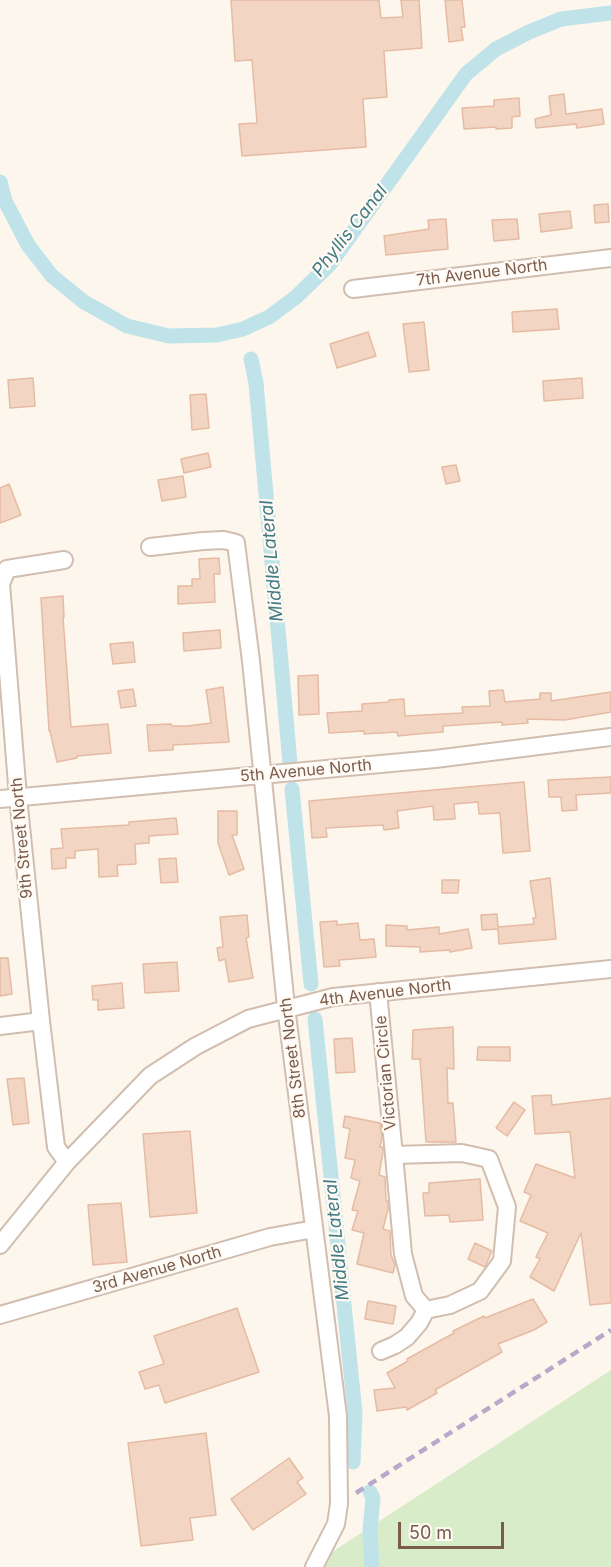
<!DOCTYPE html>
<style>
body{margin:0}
#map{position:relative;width:611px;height:1567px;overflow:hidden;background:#fdf6ec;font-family:Inter,sans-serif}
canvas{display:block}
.scale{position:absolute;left:398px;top:1522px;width:106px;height:27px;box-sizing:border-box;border:3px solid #7a5c4d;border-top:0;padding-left:8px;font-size:18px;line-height:21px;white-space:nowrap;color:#7a5c4d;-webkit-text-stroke:4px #fffaf3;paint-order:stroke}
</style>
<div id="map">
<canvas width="611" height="1567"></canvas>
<div class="scale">50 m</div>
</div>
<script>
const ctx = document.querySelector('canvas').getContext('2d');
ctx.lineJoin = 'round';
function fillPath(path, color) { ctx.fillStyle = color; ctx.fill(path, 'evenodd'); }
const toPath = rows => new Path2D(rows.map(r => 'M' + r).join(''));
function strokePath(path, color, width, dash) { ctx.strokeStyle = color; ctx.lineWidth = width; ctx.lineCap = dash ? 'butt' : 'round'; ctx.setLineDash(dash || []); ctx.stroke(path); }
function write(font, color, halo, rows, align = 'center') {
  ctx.font = font + ' Inter,sans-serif'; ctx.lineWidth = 4.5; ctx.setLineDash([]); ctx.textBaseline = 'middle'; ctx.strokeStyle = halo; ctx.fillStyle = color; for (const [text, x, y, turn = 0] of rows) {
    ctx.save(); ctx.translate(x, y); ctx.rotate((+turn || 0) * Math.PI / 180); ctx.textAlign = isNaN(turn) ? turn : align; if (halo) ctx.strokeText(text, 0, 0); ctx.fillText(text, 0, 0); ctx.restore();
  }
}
fillPath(toPath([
 [611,1370,611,1567,308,1567,338,1548]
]), '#d8ecc9');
strokePath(toPath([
 [0,182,5,201,28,245,52,276,84,302,127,326,169,336,217,335,243,329,269,317,296,297,330,264,466,74,496,49,529,32,561,19,611,13],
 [251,359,256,383,290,763],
 [292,789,311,984],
 [315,1019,355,1413,353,1462],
 [370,1492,373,1498,370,1530,372,1567]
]), '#bfe3e8', 15);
const building = toPath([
 [231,0,379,0,381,18,403,17,401,0,419,0,422,48,384,51,387,97,363,99,366,147,242,156,239,124,257,123,252,60,235,61,231,0],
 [445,0,462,0,465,27,461,27,463,40,449,42,445,0],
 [564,94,566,114,602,109,604,124,577,128,576,124,536,128,535,119,551,115,549,96,564,94],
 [519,98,520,116,512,117,512,128,496,129,496,127,464,129,462,108,494,106,494,100,519,98],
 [608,204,609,222,595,223,594,205,608,204],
 [570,211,572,228,541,232,539,214,570,211],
 [446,219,448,249,386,255,384,236,429,229,428,220,446,219],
 [517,219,519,239,494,241,492,220,517,219],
 [557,309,559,329,513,332,512,312,557,309],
 [424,322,429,370,409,372,403,324,424,322],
 [368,332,376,356,337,368,330,344,368,332],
 [33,378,35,406,10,408,8,380,33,378],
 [582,378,583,398,544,401,543,381,582,378],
 [206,394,209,428,192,430,190,395,206,394],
 [208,453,211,467,184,473,181,459,208,453],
 [456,465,460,481,446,484,442,467,456,465],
 [183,476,186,497,162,501,158,480,183,476],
 [9,484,21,515,0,523,0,488,9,484],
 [219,558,220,574,214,574,215,602,178,604,178,586,192,586,192,579,200,579,199,559,219,558],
 [63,596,64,617,63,617,71,727,108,724,111,753,77,756,77,758,57,762,50,731,49,731,41,598,63,596],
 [220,630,221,648,184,651,183,633,220,630],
 [133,642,135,662,113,664,110,644,133,642],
 [318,675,319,714,299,715,298,676,318,675],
 [223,687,229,742,173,745,173,750,149,751,147,725,171,724,172,726,187,726,211,723,206,690,223,687],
 [133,689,136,706,121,708,118,691,133,689],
 [503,690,505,702,540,699,540,693,551,693,551,701,611,692,611,712,565,720,527,719,528,723,502,725,502,722,443,726,443,732,417,734,398,736,397,732,364,734,364,731,329,733,327,713,362,711,362,704,389,702,389,700,404,699,405,716,463,713,462,707,490,706,489,691,503,690],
 [611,777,611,793,576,795,577,810,562,811,561,797,549,797,548,780,611,777],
 [524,782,530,851,503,853,500,813,479,814,478,802,454,804,455,819,434,820,433,806,397,811,399,828,384,830,383,825,326,828,327,837,312,838,309,801,524,782],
 [218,811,237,811,237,835,232,835,244,869,229,875,218,843,218,811],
 [176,818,178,834,149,836,149,843,135,844,136,864,117,865,118,876,99,877,98,849,75,851,75,858,66,858,66,868,52,869,51,849,63,848,61,829,129,825,129,822,176,818],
 [176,858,178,882,161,883,159,859,176,858],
 [550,878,556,939,499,944,498,929,482,930,481,915,497,914,498,927,534,924,533,918,536,918,530,881,550,878],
 [442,880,459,880,458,893,442,893,442,880],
 [247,915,249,937,246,938,253,978,229,982,225,959,219,961,217,948,223,947,220,917,247,915],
 [337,921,337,925,358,923,360,940,374,939,376,957,339,960,340,966,324,967,320,922,337,921],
 [386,925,407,926,407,930,439,927,439,934,468,929,472,948,450,952,450,950,420,952,420,947,386,946,386,925],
 [0,958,8,958,12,994,0,996,0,958],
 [177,962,179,991,145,993,143,964,177,962],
 [122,983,124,1008,98,1010,98,1000,93,1000,92,986,122,983],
 [453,1027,454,1069,447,1068,448,1103,453,1103,456,1142,426,1142,420,1059,412,1059,413,1030,453,1027],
 [352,1038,355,1072,336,1073,334,1039,352,1038],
 [478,1047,510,1047,510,1061,477,1060,478,1047],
 [24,1078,29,1123,13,1125,7,1079,24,1078],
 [551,1095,552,1105,611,1098,611,1303,590,1305,581,1233,554,1291,530,1277,540,1259,536,1257,548,1233,520,1221,531,1195,524,1192,536,1164,575,1178,570,1132,535,1134,532,1096,551,1095],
 [514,1102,525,1110,507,1136,496,1128,514,1102],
 [345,1116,380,1123,382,1137,380,1147,383,1147,383,1152,379,1175,385,1177,386,1201,388,1201,388,1209,383,1229,390,1231,391,1255,395,1265,393,1273,357,1264,364,1233,352,1230,358,1211,352,1210,360,1181,351,1178,355,1160,345,1158,350,1129,343,1127,345,1116],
 [190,1131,197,1213,150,1217,143,1134,190,1131],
 [480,1179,483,1220,450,1222,449,1215,425,1216,423,1193,429,1193,429,1183,480,1179],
 [121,1203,127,1262,93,1265,88,1205,121,1203],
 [475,1243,492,1251,485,1267,468,1259,475,1243],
 [533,1299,547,1322,534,1330,498,1344,502,1352,435,1390,437,1393,407,1410,406,1407,377,1411,374,1390,395,1388,387,1373,408,1361,407,1359,454,1333,453,1331,484,1316,485,1318,533,1299],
 [368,1301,396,1306,393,1324,365,1319,368,1301],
 [237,1308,259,1372,165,1403,159,1385,145,1389,139,1372,164,1364,154,1336,237,1308],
 [206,1433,216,1515,190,1518,193,1540,141,1546,128,1443,206,1433],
 [289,1458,303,1478,297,1482,306,1494,253,1530,231,1499,289,1458]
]);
fillPath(building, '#f3d5c3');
strokePath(building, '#e6bba3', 1.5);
const minor = toPath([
 [353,289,611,258],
 [150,547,203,541,224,540,236,543,251,661,286,1007,338,1416,339,1504,336,1524,314,1567],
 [64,560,7,569,1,584,18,797,41,1021,56,1147,67,1162],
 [0,799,435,759,611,737],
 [378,992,394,1155],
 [0,1026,41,1021],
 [462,1153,489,1159,507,1207,502,1261,480,1291,450,1305,426,1310,414,1296,403,1254,394,1155,462,1153],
 [0,1245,67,1162,150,1076,196,1046,248,1019,333,997,611,969],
 [0,1315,270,1237,314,1229],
 [381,1351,395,1345,407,1337,419,1323,426,1310]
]);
strokePath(minor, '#d1beb0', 20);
strokePath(minor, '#fff', 16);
strokePath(toPath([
 [356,1493,611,1330]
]), '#b9a8c9', 4.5, [9, 6]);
write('16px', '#7a5c4d', '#fffaf3', [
 ["7th Avenue North",482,273,-7],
 ["5th Avenue North",306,771,-5],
 ["9th Street North",22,838,-95],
 ["4th Avenue North",385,993,-7],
 ["8th Street North",293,1058,-97],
 ["Victorian Circle",386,1073,-95],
 ["3rd Avenue North",157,1270,-16]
]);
write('italic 18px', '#437c86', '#fffaf3', [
 ["Phyllis Canal",350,231,-52],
 ["Middle Lateral",272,561,-95],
 ["Middle Lateral",337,1240,-96]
]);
</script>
